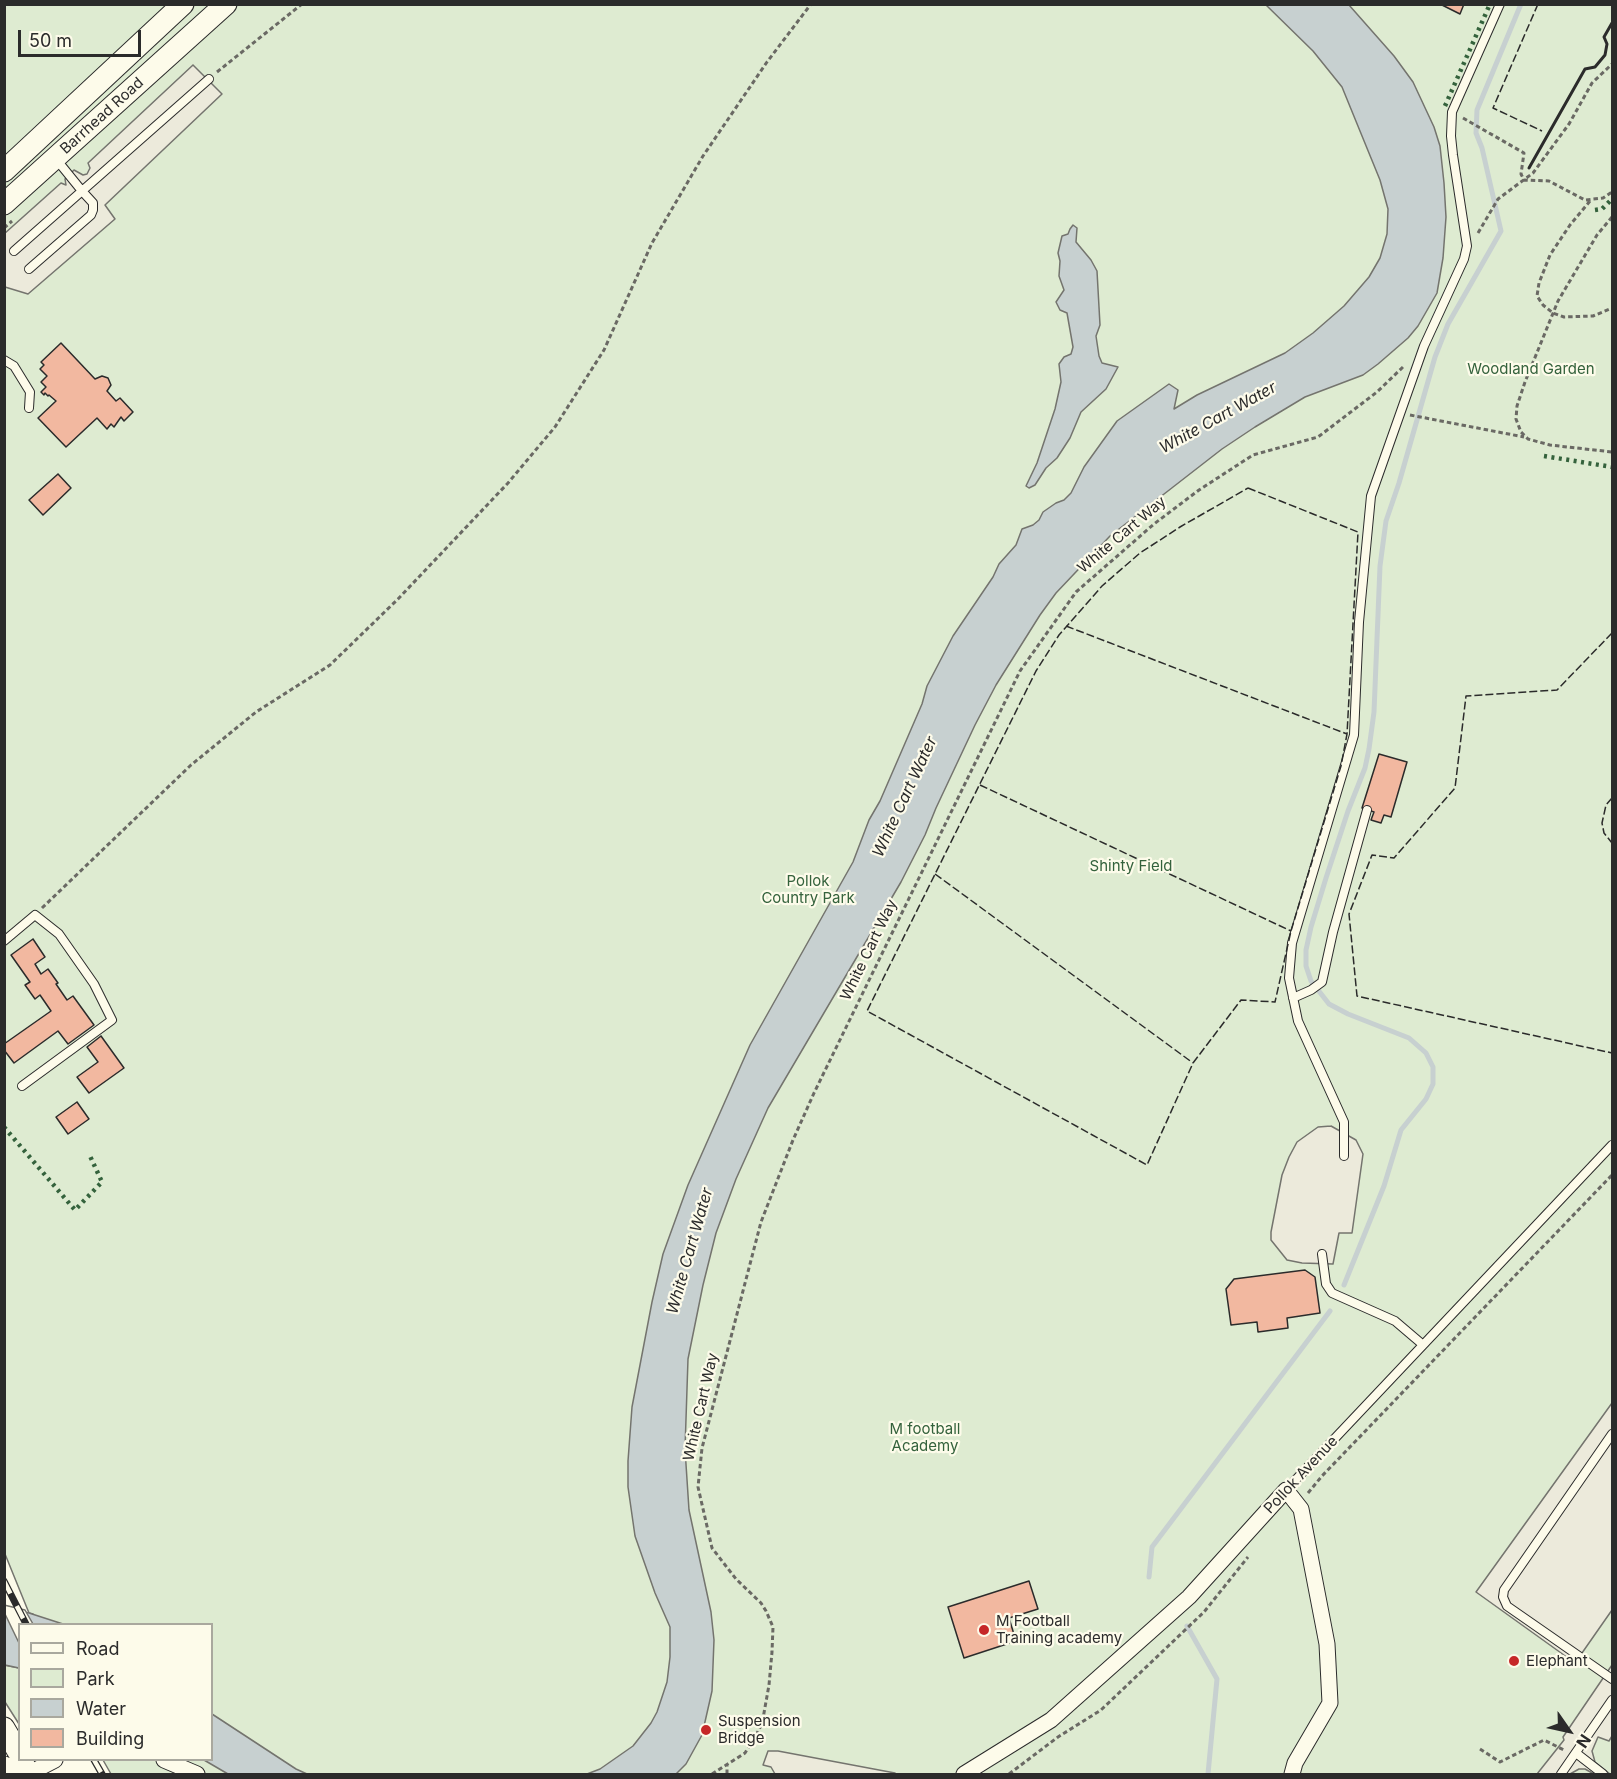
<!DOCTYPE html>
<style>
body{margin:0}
#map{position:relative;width:1617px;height:1779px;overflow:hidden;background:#fdfbea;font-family:Inter,sans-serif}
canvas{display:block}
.frame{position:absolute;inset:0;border:6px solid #2b2b2b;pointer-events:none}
.legend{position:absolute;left:18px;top:1623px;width:195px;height:138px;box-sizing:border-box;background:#fdfbea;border:2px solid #a9a89e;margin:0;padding:8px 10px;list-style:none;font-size:18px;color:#2b2b2b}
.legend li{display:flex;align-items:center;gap:12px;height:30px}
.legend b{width:30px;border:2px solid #a9a89e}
.north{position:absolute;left:1539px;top:1701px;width:60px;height:60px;-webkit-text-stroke:4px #fdfbea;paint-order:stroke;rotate:124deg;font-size:16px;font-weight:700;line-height:24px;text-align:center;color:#2b2b2b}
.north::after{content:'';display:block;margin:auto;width:21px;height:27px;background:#2b2b2b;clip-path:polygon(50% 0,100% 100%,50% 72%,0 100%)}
.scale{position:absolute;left:18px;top:30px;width:123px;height:27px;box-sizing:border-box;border:3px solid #2b2b2b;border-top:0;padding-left:8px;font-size:18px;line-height:21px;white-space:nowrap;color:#2b2b2b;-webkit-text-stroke:4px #fdfbea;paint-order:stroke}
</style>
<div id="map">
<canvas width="1617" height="1779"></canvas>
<div class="frame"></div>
<ul class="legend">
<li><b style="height:8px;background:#fdfbea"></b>Road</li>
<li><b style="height:16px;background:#deebd1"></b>Park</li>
<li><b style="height:16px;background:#c7d0d0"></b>Water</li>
<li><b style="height:16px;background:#f2b8a0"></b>Building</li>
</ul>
<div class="north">N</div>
<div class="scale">50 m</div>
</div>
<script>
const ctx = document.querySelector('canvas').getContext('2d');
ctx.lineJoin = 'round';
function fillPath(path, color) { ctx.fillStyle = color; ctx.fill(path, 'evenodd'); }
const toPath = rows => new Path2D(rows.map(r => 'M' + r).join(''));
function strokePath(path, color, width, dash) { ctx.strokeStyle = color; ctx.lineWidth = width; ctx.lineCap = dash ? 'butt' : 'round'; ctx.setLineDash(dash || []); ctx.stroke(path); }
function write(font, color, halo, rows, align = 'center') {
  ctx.font = font + ' Inter,sans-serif'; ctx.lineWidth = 4.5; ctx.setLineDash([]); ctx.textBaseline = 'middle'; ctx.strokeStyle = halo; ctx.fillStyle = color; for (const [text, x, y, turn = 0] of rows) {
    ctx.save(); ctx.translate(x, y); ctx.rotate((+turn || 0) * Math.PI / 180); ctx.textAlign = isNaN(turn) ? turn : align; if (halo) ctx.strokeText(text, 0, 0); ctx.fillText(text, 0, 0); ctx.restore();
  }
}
const green = toPath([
 [4,5,1612,5,1612,1774,111,1774,103,1760,212,1760,212,1624,37,1624,33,1614,29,1613,5,1554,4,5],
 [4,1665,19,1668,19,1724,5,1702,4,1665]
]);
fillPath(green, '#deebd1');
strokePath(green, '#74746e', 1.5);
const parking = toPath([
 [193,65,222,94,105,205,115,219,28,294,5,287,4,234,61,183,66,185,65,179,74,170,83,175,87,174,90,168,88,163,193,65],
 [1331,1126,1356,1140,1363,1154,1352,1233,1339,1233,1333,1264,1302,1263,1287,1260,1271,1240,1271,1232,1282,1175,1289,1157,1297,1142,1318,1127,1331,1126],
 [1612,1403,1612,1610,1575,1663,1476,1592,1612,1403],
 [1612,1665,1612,1736,1609,1741,1598,1737,1592,1751,1595,1762,1610,1774,1594,1774,1585,1769,1579,1769,1570,1774,1537,1774,1564,1740,1563,1737,1612,1665],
 [768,1751,778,1751,895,1773,894,1774,775,1774,771,1767,763,1765,768,1751]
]);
fillPath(parking, '#eceadb');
strokePath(parking, '#74746e', 1.5);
const water = toPath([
 [1266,5,1349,5,1394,56,1413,82,1434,127,1440,146,1444,183,1446,217,1443,258,1437,293,1418,326,1408,338,1378,364,1363,375,1305,397,1255,427,1222,449,1110,536,1056,593,1040,615,996,685,975,725,936,808,925,835,901,882,768,1108,736,1179,716,1233,703,1285,688,1359,685,1449,689,1510,711,1612,714,1640,712,1691,702,1735,686,1764,676,1774,587,1774,600,1769,633,1746,651,1723,657,1712,667,1682,670,1657,670,1627,655,1593,635,1536,628,1487,628,1461,632,1407,652,1302,663,1254,688,1185,750,1045,853,862,869,820,880,801,922,704,927,686,953,636,993,577,999,564,1016,545,1022,529,1033,525,1039,520,1043,512,1056,503,1064,500,1071,493,1084,467,1117,421,1169,384,1178,390,1174,409,1197,395,1285,353,1313,333,1344,306,1369,277,1380,258,1387,234,1388,209,1380,180,1342,87,1313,51,1266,5],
 [1073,225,1077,228,1076,242,1091,260,1097,271,1100,325,1096,336,1099,356,1102,363,1118,367,1106,389,1081,412,1070,438,1057,458,1046,468,1035,485,1029,488,1026,486,1037,463,1055,409,1061,382,1059,364,1064,357,1071,354,1073,347,1067,313,1060,310,1056,302,1064,290,1059,276,1060,261,1058,253,1062,236,1068,234,1070,229,1073,225],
 [4,1608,29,1613,63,1624,20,1624,19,1668,5,1665,4,1608],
 [212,1714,296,1769,307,1774,228,1774,204,1760,212,1760,212,1714]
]);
fillPath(water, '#c7d0d0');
strokePath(water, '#74746e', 1.5);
const pier = toPath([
 [4,1605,25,1610,33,1624,20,1624,19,1643,5,1614,4,1605]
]);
fillPath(pier, '#fdfbea');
strokePath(pier, '#74746e', 1.5);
strokePath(toPath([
 [1344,1285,1384,1186,1401,1130,1426,1099,1433,1084,1433,1067,1426,1053,1409,1038,1348,1014,1329,1004,1311,981,1306,966,1306,950,1311,927,1326,878,1348,811,1365,768,1369,749,1374,712,1380,566,1386,521,1399,483,1435,357,1448,324,1501,231,1482,148,1476,133,1477,110,1521,4],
 [1149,1577,1152,1547,1330,1311],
 [1187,1626,1217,1679,1208,1774]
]), '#c7d0d0', 5);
const building = toPath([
 [1440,4,1464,4,1460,14,1440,4],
 [61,343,95,379,102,376,108,378,111,385,107,391,116,401,120,398,133,412,124,421,121,417,114,427,111,424,107,429,97,418,66,447,38,418,56,401,49,395,48,396,45,393,44,395,41,392,46,387,41,382,47,376,40,369,44,365,41,362,61,343],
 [58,474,71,488,43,515,29,500,58,474],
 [1379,754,1407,762,1391,817,1384,815,1381,823,1371,820,1374,812,1362,808,1379,754],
 [33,939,45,957,35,964,41,974,48,969,58,983,56,984,67,1000,73,996,94,1025,68,1044,58,1031,14,1063,4,1050,4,1044,51,1011,40,995,35,999,25,985,30,982,11,955,33,939],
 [101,1036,124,1068,89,1093,77,1077,98,1062,87,1047,101,1036],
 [77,1102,89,1119,68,1134,56,1117,77,1102],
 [1305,1270,1315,1277,1320,1313,1287,1318,1288,1328,1258,1332,1257,1322,1231,1325,1226,1289,1234,1279,1305,1270],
 [1029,1581,1038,1609,1009,1618,1016,1641,964,1658,948,1607,1029,1581]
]);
fillPath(building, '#f2b8a0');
strokePath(building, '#2b2b2b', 1.5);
const service = toPath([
 [56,159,82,191,209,79],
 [14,251,82,191,93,203,93,210,91,215,29,269],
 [4,360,14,366,30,392,29,408],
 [4,941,35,915,59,934,94,984,112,1020,22,1086],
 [1293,998,1311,990,1322,982,1333,932,1367,810],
 [1344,1156,1344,1122,1298,1021,1289,978,1292,943,1354,735,1359,622,1371,496,1424,346,1464,259,1467,246,1453,155,1451,136,1452,112,1500,4],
 [1322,1254,1326,1284,1332,1293,1395,1321,1422,1344],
 [1612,1434,1504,1590,1503,1597,1507,1606,1612,1679],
 [1286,1490,1612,1145],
 [1576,1753,1603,1774],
 [1561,1774,1612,1700]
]);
const minor = toPath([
 [164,1760,197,1774],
 [28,1774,55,1760],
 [964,1774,1051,1720,1189,1597,1286,1490,1301,1509,1327,1644,1330,1703,1295,1763,1292,1774]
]);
const secondary = toPath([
 [4,171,183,4],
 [4,204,226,4],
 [4,1728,20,1755],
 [21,1760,29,1774],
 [4,1767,8,1774]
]);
strokePath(service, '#2b2b2b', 10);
strokePath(minor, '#2b2b2b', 17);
strokePath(secondary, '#2b2b2b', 23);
strokePath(toPath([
 [217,72,302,4],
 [1463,118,1524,153,1521,174,1524,180,1549,181,1585,200,1603,198,1612,192],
 [1590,201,1570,225,1550,255,1539,283,1537,296,1543,305,1553,313,1564,317,1593,316,1612,308],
 [1612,217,1597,235,1558,301,1525,382,1517,406,1516,419,1521,432,1528,439,1550,445,1612,452],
 [4,228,12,221],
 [1478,233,1498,199,1533,173,1569,124,1592,83,1612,64],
 [1410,415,1524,437],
 [42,908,191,765,256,712,330,665,398,599,508,483,555,427,604,350,652,243,703,156,767,62,811,4],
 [1308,1493,1322,1476,1612,1175],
 [1480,1749,1500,1762,1544,1740,1564,1750],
 [712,1774,745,1753,755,1737,762,1724,769,1685,772,1652,773,1627,766,1611,761,1603,736,1579,712,1548,698,1487,702,1448,761,1222,793,1140,814,1093,1020,671,1076,592,1154,524,1199,490,1253,455,1318,437,1377,392,1404,366],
 [727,1774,727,1764],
 [1009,1774,1058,1737,1101,1710,1204,1612,1248,1557]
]), '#6a6964', 3, [4.5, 3]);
strokePath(service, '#fdfbea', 8);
strokePath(minor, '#fdfbea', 15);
strokePath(secondary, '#fdfbea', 21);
const rail = toPath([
 [4,1581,26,1624],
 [94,1760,102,1774]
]);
strokePath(rail, '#2b2b2b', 7);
strokePath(rail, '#fdfbea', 4.5, [14]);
strokePath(toPath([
 [1445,106,1490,4],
 [1595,210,1602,209,1612,199],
 [1544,456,1612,467],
 [4,1127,75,1210,102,1182,90,1156]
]), '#34623c', 4.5, [3, 4.5]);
strokePath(toPath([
 [1538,4,1493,108,1542,131],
 [1248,488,1358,532,1347,734,1341,766,1291,931,1275,1002,1241,1000,1193,1063,1147,1165,867,1011,1036,671,1059,635,1102,586,1140,553,1180,527,1248,488],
 [1066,626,1347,734],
 [1612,633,1557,690,1466,696,1455,788,1394,858,1372,855,1349,914,1357,996,1612,1053],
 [980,785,1291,931],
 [1612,798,1606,805,1602,823,1604,833,1612,843],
 [935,874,1193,1063]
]), '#2b2b2b', 1.5, [8, 3]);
strokePath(toPath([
 [1529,168,1585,69,1595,67,1605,55,1607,44,1604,37,1612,23]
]), '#2b2b2b', 3);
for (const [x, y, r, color] of [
 [984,1630,6,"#c62828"],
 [1514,1661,6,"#c62828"],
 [706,1730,6,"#c62828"]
]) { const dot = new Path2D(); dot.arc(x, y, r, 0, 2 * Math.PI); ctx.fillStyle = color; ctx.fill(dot); strokePath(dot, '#fdfbea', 2); }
write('15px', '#2b2b2b', '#fdfbea', [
 ["Barrhead Road",102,116,-42],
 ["White Cart Way",1122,535,-40],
 ["White Cart Way",869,950,-64],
 ["White Cart Way",701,1407,-77],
 ["Pollok Avenue",1301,1475,-47]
]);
write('15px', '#34623c', '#fdfbea', [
 ["Woodland Garden",1531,369],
 ["Shinty Field",1131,866],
 ["Pollok",808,881],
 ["Country Park",808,898],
 ["M football",925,1429],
 ["Academy",925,1446]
]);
write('15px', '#2b2b2b', '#fdfbea', [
 ["M Football",996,1621],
 ["Training academy",996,1638],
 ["Elephant",1526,1661],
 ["Suspension",718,1721],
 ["Bridge",718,1738]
], 'left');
write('italic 16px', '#2b2b2b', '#fdfbea', [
 ["White Cart Water",1218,418,-29],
 ["White Cart Water",905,797,-65],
 ["White Cart Water",690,1251,-74]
]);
</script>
